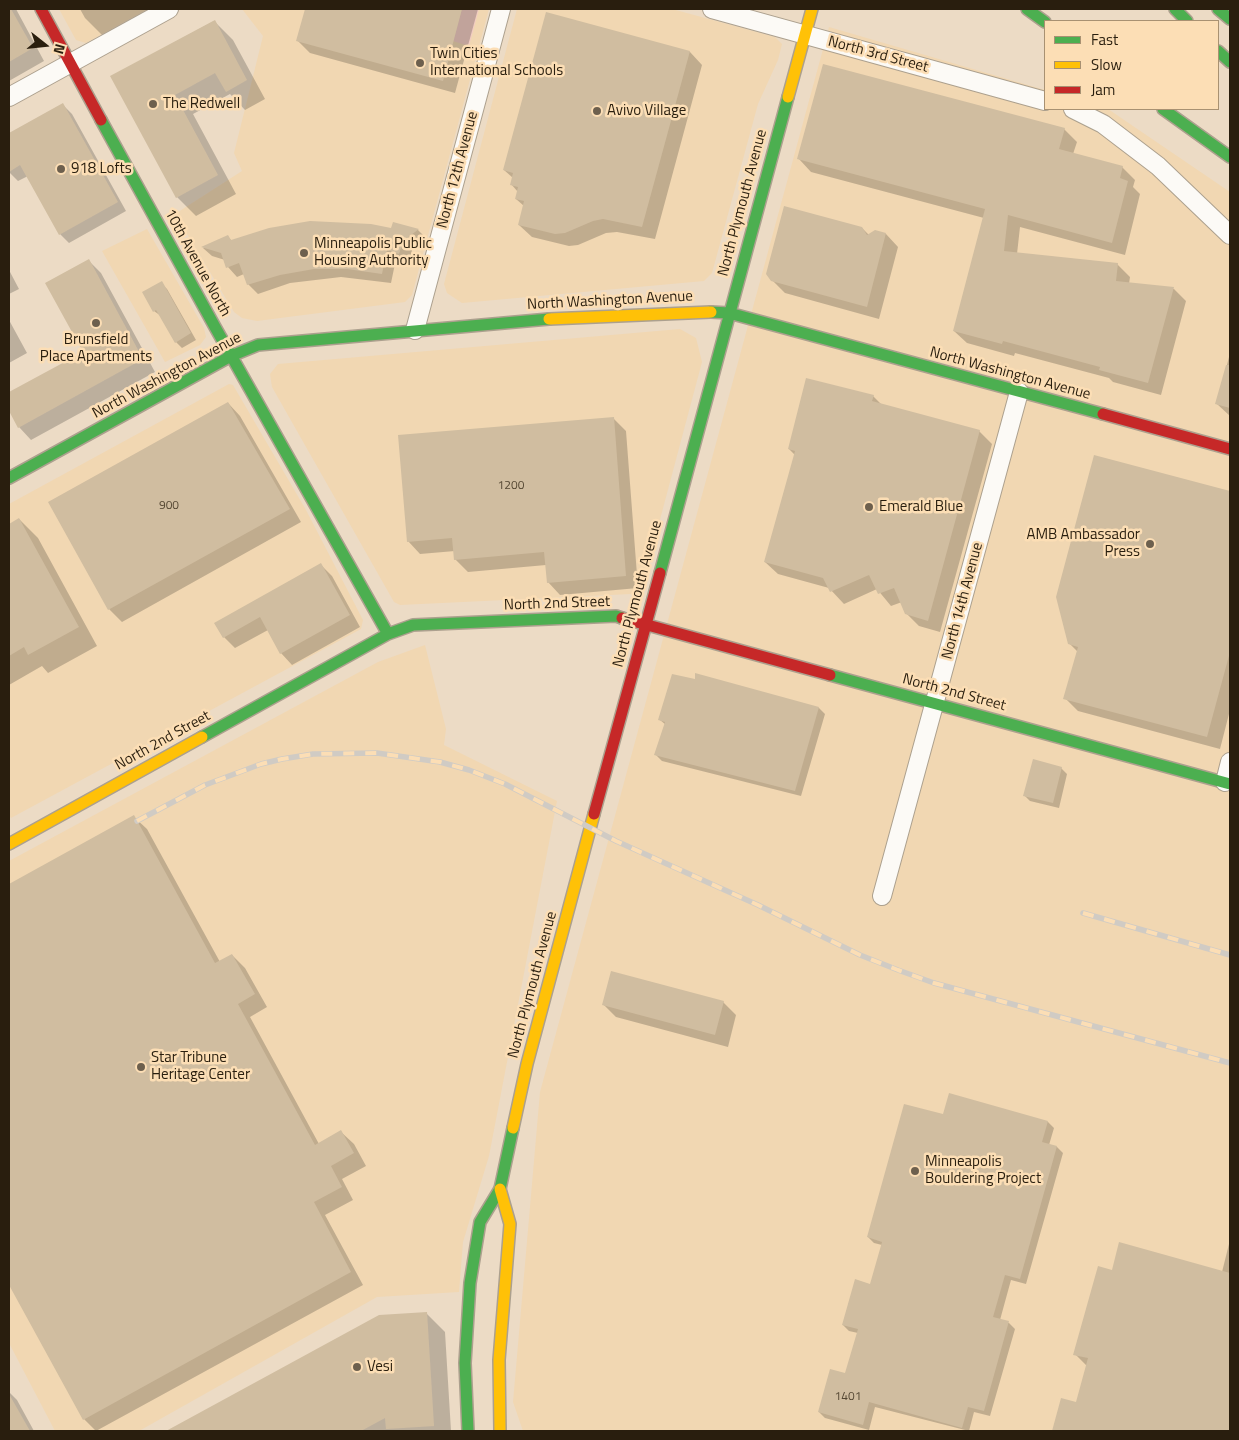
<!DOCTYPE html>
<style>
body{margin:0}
#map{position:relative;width:1239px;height:1440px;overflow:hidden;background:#ecdbc5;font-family:"Titillium Web",sans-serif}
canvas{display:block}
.frame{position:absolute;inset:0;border:10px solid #291e0e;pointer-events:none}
.legend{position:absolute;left:1044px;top:20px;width:175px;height:90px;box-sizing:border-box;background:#fcdeb5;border:1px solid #a89172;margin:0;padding:6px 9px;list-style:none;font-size:15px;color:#291e0e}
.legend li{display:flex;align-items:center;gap:10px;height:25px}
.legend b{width:25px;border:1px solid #a89172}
.north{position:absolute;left:20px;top:20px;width:50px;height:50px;-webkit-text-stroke:4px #fcdeb5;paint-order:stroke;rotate:106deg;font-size:14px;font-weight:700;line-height:20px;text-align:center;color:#291e0e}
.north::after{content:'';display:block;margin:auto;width:18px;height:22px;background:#291e0e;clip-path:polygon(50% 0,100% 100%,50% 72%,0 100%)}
</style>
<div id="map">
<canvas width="1239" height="1440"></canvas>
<div class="frame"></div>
<ul class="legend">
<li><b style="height:6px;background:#4caf50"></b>Fast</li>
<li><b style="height:6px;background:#ffc107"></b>Slow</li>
<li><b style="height:6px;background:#c62828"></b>Jam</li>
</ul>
<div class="north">N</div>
</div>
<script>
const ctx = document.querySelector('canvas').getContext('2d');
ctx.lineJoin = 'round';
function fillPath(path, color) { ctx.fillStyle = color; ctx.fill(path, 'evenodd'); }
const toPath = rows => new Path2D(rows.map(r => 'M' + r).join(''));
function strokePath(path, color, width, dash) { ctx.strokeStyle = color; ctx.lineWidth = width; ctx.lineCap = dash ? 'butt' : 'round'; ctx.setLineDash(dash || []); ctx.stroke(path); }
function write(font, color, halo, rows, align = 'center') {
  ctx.font = font + ' "Titillium Web",sans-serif'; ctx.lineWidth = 5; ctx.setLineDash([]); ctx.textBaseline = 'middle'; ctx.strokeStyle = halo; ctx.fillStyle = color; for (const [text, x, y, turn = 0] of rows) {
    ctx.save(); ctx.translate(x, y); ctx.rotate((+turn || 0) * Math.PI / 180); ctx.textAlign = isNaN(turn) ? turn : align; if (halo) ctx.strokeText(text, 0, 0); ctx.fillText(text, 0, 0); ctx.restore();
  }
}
fillPath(toPath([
 [59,9,148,9,86,43,76,40],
 [242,9,489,9,412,295,405,302,257,321,242,318,234,312,175,214,242,171,234,153,263,36],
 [517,9,672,9,775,37,782,44,778,60,758,104,712,273,704,281,462,303,447,293,444,284],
 [829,27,1045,90,1045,109,1108,109,1230,192,1230,1431,523,1431,513,1402,540,1092],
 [147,229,204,328,206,337,200,345,165,362,102,251],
 [680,329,696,338,702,362,642,587,631,594,400,605,394,602,272,387,270,374,278,364],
 [229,384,233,385,306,510,363,620,361,629,11,818,9,815,9,504],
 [425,645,446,729,444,745,557,801,489,1156,463,1242,459,1292,377,1297,139,1431,55,1431,9,1343,9,861,378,662]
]), '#f1d7b2');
fillPath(toPath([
 [462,9,479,9,469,46,453,41]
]), '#f2ccc2');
fillPath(toPath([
 [9,9,16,9,44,61,9,81],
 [80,9,156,9,104,37,85,18],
 [306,9,478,9,455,93,310,53,297,40],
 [547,14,690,52,702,65,655,239,617,232,606,233,578,245,569,246,532,237,519,225,524,206,516,199,518,192,511,184,513,178,504,170],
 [214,21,233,40,265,99,245,110,230,94,193,114,236,194,196,216,177,197,112,76],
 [63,105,72,114,126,211,69,243,60,234,28,176,18,181,9,172,9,135],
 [1064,129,1077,142,1073,154,1122,167,1135,180,1133,187,1140,194,1125,255,1020,227,1017,254,1117,264,1130,277,1129,284,1174,289,1186,301,1161,395,1113,382,1109,378,1015,353,1014,356,967,343,954,331,984,218,811,172,799,159],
 [394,223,418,230,427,239,412,250,409,262,396,259,391,283,341,277,290,283,258,294,248,284,244,274,237,277,228,267,225,260,212,256,203,248,228,237,232,241,392,229],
 [862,228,869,235,886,234,898,247,879,319,785,293,772,280],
 [89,261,101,273,155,372,31,440,19,427,9,409,9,394,85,352],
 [9,270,19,289,9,294],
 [161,283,167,289,196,340,182,348,176,342,161,316,154,311],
 [9,320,27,353,9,363],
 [1230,353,1230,416,1217,404],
 [873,396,882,405,979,431,992,444,940,632,919,626,906,613,902,602,891,606,877,589,844,604,829,588,778,574,765,562,795,455,789,449],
 [228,403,240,416,301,522,122,622,109,609],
 [613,418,626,431,638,588,560,595,548,582,546,565,468,572,455,559,455,551,420,554,408,541],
 [1095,457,1230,493,1230,710,1220,749,1078,711,1065,698,1078,652,1069,643],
 [19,519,38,538,97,646,48,673,42,666,9,685,9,525],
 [321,565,332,576,360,627,292,665,281,653,268,630,235,648,224,637],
 [819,708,825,714,801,796,662,761,656,755,666,725,660,720],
 [1061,768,1067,774,1059,808,1030,801,1024,795],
 [134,817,147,829,220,962,232,955,245,968,267,1007,250,1017,319,1144,341,1132,354,1144,366,1166,342,1179,353,1200,325,1215,363,1285,96,1431,84,1419,9,1282,9,886],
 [723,1002,736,1015,728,1047,616,1017,603,1004],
 [944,1116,1048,1122,1054,1128,1049,1145,1057,1147,1063,1153,1026,1284,1011,1280,1000,1320,1009,1323,1015,1329,990,1416,974,1412,969,1431,875,1407,869,1430,825,1418,819,1412,846,1375,858,1333,849,1331,843,1325,871,1285,882,1245,874,1243,868,1237],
 [1230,1240,1230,1431,1053,1431,1062,1400,1077,1403,1087,1366,1075,1354,1113,1271,1222,1272],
 [426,1313,445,1332,451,1431,168,1431,379,1316],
 [9,1392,17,1400,34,1431,9,1431]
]), '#0003');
fillPath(toPath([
 [9,9,11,9,33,48,9,62],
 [305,9,462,9,443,81,296,41],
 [546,12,690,51,642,227,603,219,593,221,565,233,555,234,518,225,524,201,515,199,518,187,510,185,513,173,503,170],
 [215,20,247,80,226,92,215,73,175,95,218,175,176,198,110,76],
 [823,64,1065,128,1059,149,1123,166,1120,178,1128,181,1112,243,1008,215,1004,251,1118,263,1116,281,1174,287,1148,383,1099,370,1100,367,1003,341,1002,344,953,331,985,209,797,159],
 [63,103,118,202,59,235,20,165,9,172,9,133],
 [784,206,862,227,867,235,875,230,886,233,867,307,771,281,766,274],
 [310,221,371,224,391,228,393,222,419,229,403,241,399,254,387,250,382,274,347,269,314,269,280,275,247,285,239,263,226,268,221,253,201,247,228,235,231,240,269,228],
 [89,259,143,359,18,428,9,411,9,392,83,352,45,283],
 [162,281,191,333,175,343,156,310,153,312,142,292],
 [1226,365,1230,365,1230,408,1215,404],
 [806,378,874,395,872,401,980,430,928,621,905,614,894,588,878,594,869,575,830,592,823,578,764,562,795,451,788,449],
 [228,402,290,509,108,610,48,502],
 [614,417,626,576,547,583,544,552,454,560,452,538,407,542,398,435],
 [1094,455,1230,491,1230,652,1207,737,1063,699,1078,647,1068,644,1056,597],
 [19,518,79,627,28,655,24,647,9,656,9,524],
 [321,563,350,615,280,654,260,617,223,638,214,623],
 [695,673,819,707,795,791,654,755,665,722,658,720,672,674,695,679],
 [1033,759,1062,767,1053,803,1023,796],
 [134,815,215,963,232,954,255,994,238,1004,315,1145,341,1130,354,1153,331,1166,342,1187,314,1202,351,1272,83,1420,9,1285,9,884],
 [611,971,724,1001,715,1035,602,1005],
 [949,1093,1048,1121,1042,1142,1057,1146,1020,1279,1005,1275,993,1317,1009,1321,984,1411,968,1407,962,1428,869,1402,863,1425,818,1412,830,1369,845,1373,858,1329,842,1325,855,1279,870,1284,882,1242,867,1237,904,1104,943,1114],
 [1119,1242,1230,1273,1230,1431,1052,1431,1061,1398,1076,1402,1088,1358,1073,1355,1098,1266,1112,1270],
 [427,1312,434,1426,386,1429,385,1418,361,1431,166,1431,379,1315],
 [9,1394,30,1431,9,1431]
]), '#d0bda0');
const street = toPath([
 [712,9,1045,101],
 [9,97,169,9],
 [1073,109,1103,124,1158,166,1230,235],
 [415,330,501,9],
 [1225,782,1230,762],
 [882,896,1019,392]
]);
const fast = toPath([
 [1027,9,1045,22],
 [1175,9,1187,21],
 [1218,9,1230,19],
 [1218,51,1230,62],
 [1163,109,1230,157],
 [101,120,215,327,388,634],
 [711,312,729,313,1103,414],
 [9,478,231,356,258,345,549,319],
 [660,573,788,97],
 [830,675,1230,784],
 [202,737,388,634,413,625,616,616,622,618],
 [468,1431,465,1363,470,1283,480,1222,500,1189,513,1128]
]);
const slow = toPath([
 [788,97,812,9],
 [549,319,711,312],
 [9,844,202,737],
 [513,1128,527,1064,594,814],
 [500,1189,510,1224,499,1360,500,1431]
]);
const jam = toPath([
 [41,9,101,120],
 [1103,414,1230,449],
 [622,618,830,675],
 [594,814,660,573]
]);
strokePath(street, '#aca08e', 20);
strokePath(fast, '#aca08e', 14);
strokePath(slow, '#aca08e', 14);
strokePath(jam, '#aca08e', 14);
strokePath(street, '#fcfaf6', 18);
strokePath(fast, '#4caf50', 11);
strokePath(slow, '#ffc107', 11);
strokePath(jam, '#c62828', 11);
const rail = toPath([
 [137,821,205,785,261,764,282,759,313,754,377,753,440,762,469,770,505,784,616,841,758,905,860,955,898,970,934,983,1230,1063],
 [1083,913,1230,955]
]);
strokePath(rail, '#d0cbc4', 5.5);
strokePath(rail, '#fcdeb5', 4, [11]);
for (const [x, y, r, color] of [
 [420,63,5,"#6d604e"],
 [153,104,5,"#6d604e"],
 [597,111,5,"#6d604e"],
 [61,169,5,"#6d604e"],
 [304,253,5,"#6d604e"],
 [96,323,5,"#6d604e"],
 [869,507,5,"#6d604e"],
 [1150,544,5,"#6d604e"],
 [141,1067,5,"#6d604e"],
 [915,1171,5,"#6d604e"],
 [357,1367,5,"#6d604e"]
]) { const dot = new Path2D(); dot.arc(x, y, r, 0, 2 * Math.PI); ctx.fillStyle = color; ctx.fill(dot); strokePath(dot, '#fcdeb5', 2); }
write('12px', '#534632', null, [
 ["1200",511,486],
 ["900",169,506],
 ["1401",848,1397]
]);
write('15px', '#291e0e', '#fcdeb5', [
 ["Twin Cities",430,54],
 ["International Schools",430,71],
 ["The Redwell",163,104],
 ["Avivo Village",607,111],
 ["918 Lofts",71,169],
 ["Minneapolis Public",314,244],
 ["Housing Authority",314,261],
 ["Brunsfield",96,340,"center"],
 ["Place Apartments",96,357,"center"],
 ["Emerald Blue",879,507],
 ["AMB Ambassador",1140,535,"right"],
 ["Press",1140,552,"right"],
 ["Star Tribune",151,1058],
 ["Heritage Center",151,1075],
 ["Minneapolis",925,1162],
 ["Bouldering Project",925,1179],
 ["Vesi",367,1367]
], 'left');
write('15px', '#291e0e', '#fcdeb5', [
 ["North 3rd Street",878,55,15],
 ["North 12th Avenue",458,170,-75],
 ["North Plymouth Avenue",743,203,-75],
 ["10th Avenue North",197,263,61],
 ["North Washington Avenue",610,301,-3],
 ["North Washington Avenue",1010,374,15],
 ["North Washington Avenue",167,376,-28],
 ["North Plymouth Avenue",638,594,-75],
 ["North 14th Avenue",963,601,-75],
 ["North 2nd Street",557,604,-2],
 ["North 2nd Street",954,693,15],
 ["North 2nd Street",163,741,-29],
 ["North Plymouth Avenue",533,985,-75]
]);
</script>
